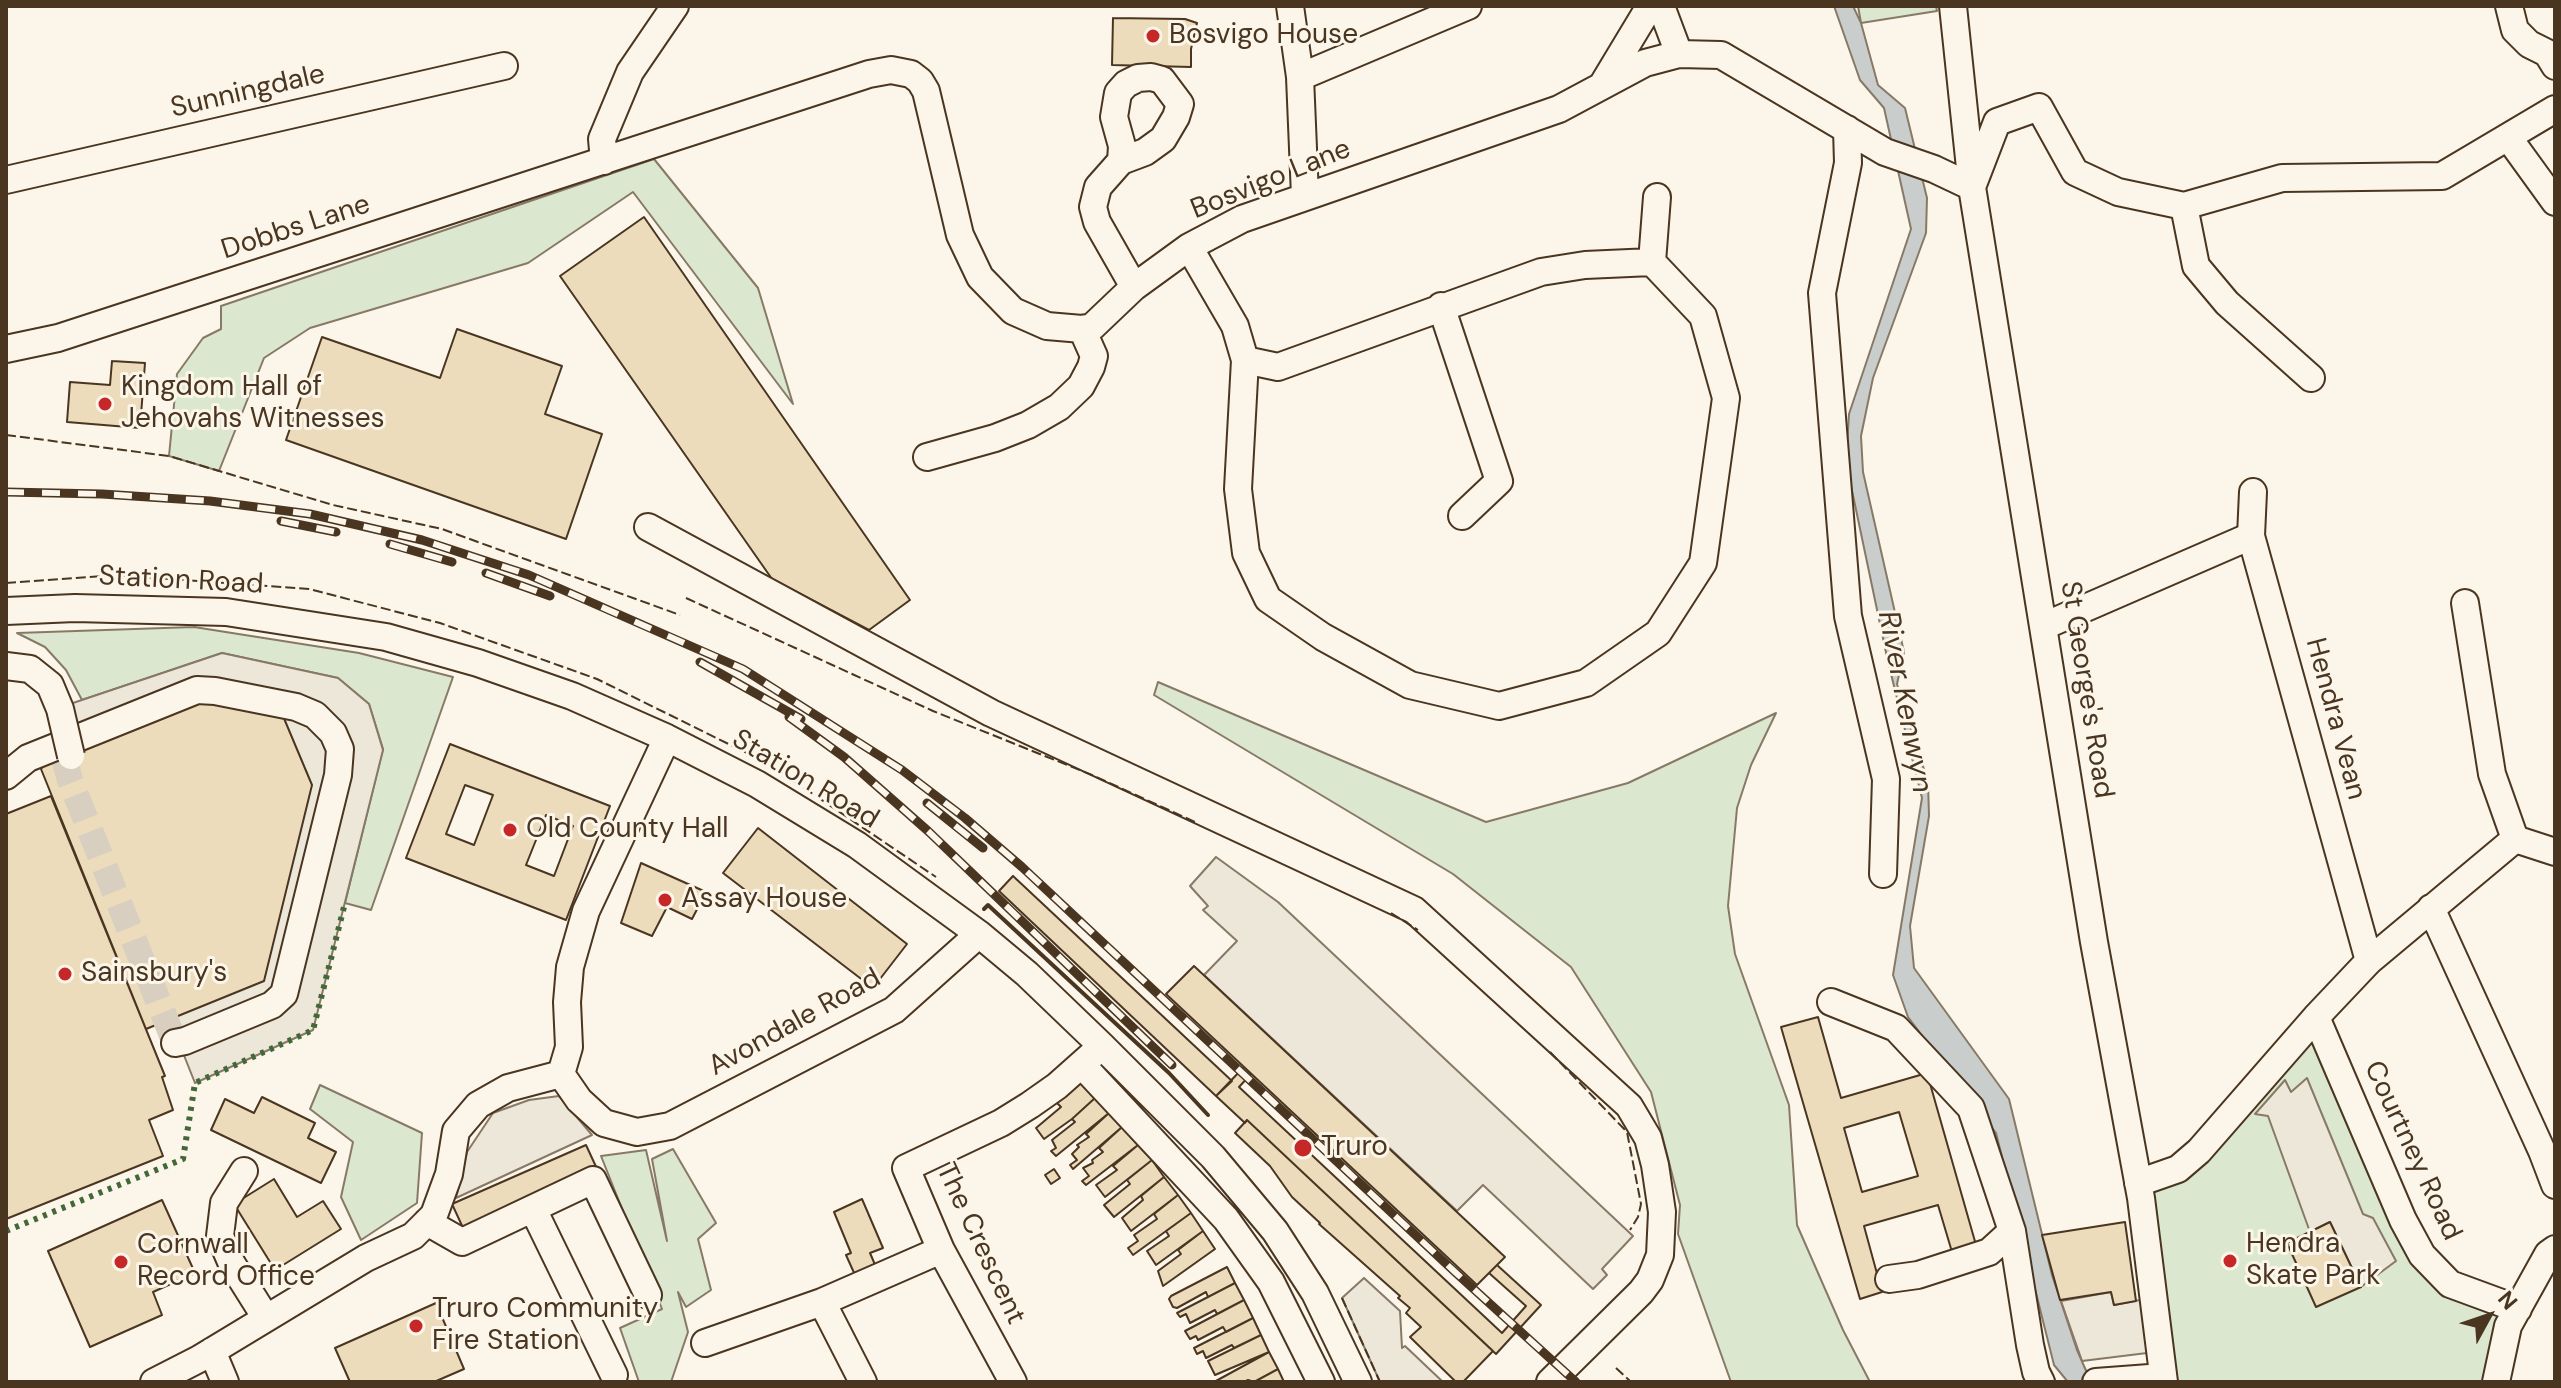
<!DOCTYPE html>
<style>
body{margin:0}
#map{position:relative;width:2561px;height:1388px;overflow:hidden;background:#fbf6e9;font-family:"DM Sans",sans-serif}
canvas{display:block}
.frame{position:absolute;inset:0;border:8px solid #4a3520;pointer-events:none}
.north{position:absolute;left:2449px;top:1276px;width:80px;height:80px;-webkit-text-stroke:6px #fbf6e9;paint-order:stroke;rotate:50deg;font-size:22px;font-weight:700;line-height:32px;text-align:center;color:#4a3520}
.north::after{content:'';display:block;margin:auto;width:28px;height:36px;background:#4a3520;clip-path:polygon(50% 0,100% 100%,50% 72%,0 100%)}
</style>
<div id="map">
<canvas width="2561" height="1388"></canvas>
<div class="frame"></div>
<div class="north">N</div>
</div>
<script>
const ctx = document.querySelector('canvas').getContext('2d');
ctx.lineJoin = 'round';
function fillPath(path, color) { ctx.fillStyle = color; ctx.fill(path, 'evenodd'); }
const toPath = rows => new Path2D(rows.map(r => 'M' + r).join(''));
function strokePath(path, color, width, dash) { ctx.strokeStyle = color; ctx.lineWidth = width; ctx.lineCap = dash ? 'butt' : 'round'; ctx.setLineDash(dash || []); ctx.stroke(path); }
function write(font, color, halo, rows, align = 'center') {
  ctx.font = font + ' "DM Sans",sans-serif'; ctx.lineWidth = 6; ctx.setLineDash([]); ctx.textBaseline = 'middle'; ctx.strokeStyle = halo; ctx.fillStyle = color; for (const [text, x, y, turn = 0] of rows) {
    ctx.save(); ctx.translate(x, y); ctx.rotate((+turn || 0) * Math.PI / 180); ctx.textAlign = isNaN(turn) ? turn : align; if (halo) ctx.strokeText(text, 0, 0); ctx.fillText(text, 0, 0); ctx.restore();
  }
}
const green = toPath([
 [1858,6,1936,6,1937,11,1861,23,1858,6],
 [654,159,758,288,793,404,633,192,528,263,310,328,264,358,219,471,169,456,177,374,203,338,221,329,221,306,654,159],
 [194,627,359,653,453,677,371,910,345,903,383,749,369,704,338,678,222,653,82,700,66,670,45,647,17,633,194,627],
 [1158,682,1486,822,1628,783,1776,713,1751,765,1737,808,1728,906,1735,954,1789,1105,1797,1225,1843,1330,1870,1382,1731,1382,1678,1234,1680,1205,1651,1092,1571,967,1453,874,1154,695,1158,682],
 [2313,1028,2418,1259,2511,1312,2492,1382,2172,1382,2143,1190,2313,1028],
 [320,1085,422,1133,417,1203,361,1240,341,1197,353,1142,310,1109,320,1085],
 [673,1149,716,1223,698,1239,711,1290,686,1307,678,1292,688,1332,671,1382,639,1382,620,1328,662,1309,601,1156,646,1150,667,1241,652,1159,673,1149]
]);
fillPath(green, '#dce7d0');
strokePath(green, '#887966', 2);
const parking = toPath([
 [222,653,338,678,369,704,383,750,313,1030,195,1083,101,847,67,705,222,653],
 [1216,857,1278,902,1633,1236,1602,1269,1607,1275,1593,1289,1483,1185,1457,1211,1204,975,1237,941,1203,910,1208,906,1190,886,1216,857],
 [2307,1078,2363,1214,2373,1218,2396,1261,2361,1287,2330,1222,2310,1232,2268,1116,2255,1114,2285,1080,2291,1092,2307,1078],
 [559,1096,592,1135,456,1198,467,1152,493,1113,529,1100,559,1096],
 [1364,1278,1400,1311,1402,1348,1405,1346,1443,1382,1380,1382,1342,1298,1364,1278],
 [2111,1292,2114,1305,2145,1299,2147,1353,2082,1361,2061,1301,2111,1292]
]);
fillPath(parking, '#ede7d9');
strokePath(parking, '#887966', 2);
const water = toPath([
 [1834,6,1853,6,1861,23,1878,85,1905,108,1927,198,1926,233,1873,378,1861,436,1863,472,1904,652,1897,684,1928,782,1929,816,1910,926,1914,968,2009,1099,2052,1275,2077,1350,2091,1382,2068,1382,2054,1365,1996,1133,1908,1017,1893,975,1922,798,1888,662,1846,462,1849,414,1911,229,1884,108,1860,80,1834,6]
]);
fillPath(water, '#c9cecd');
strokePath(water, '#887966', 2);
const building = toPath([
 [1113,18,1185,19,1197,23,1191,49,1191,67,1112,65,1113,18],
 [644,217,910,600,869,630,772,579,560,276,644,217],
 [457,329,562,366,545,414,602,434,566,539,286,440,322,337,440,378,457,329],
 [112,361,145,363,140,428,67,422,70,382,110,385,112,361],
 [204,701,283,716,312,785,264,981,146,1029,41,769,43,766,204,701],
 [450,744,610,806,566,920,406,858,450,744],
 [465,785,493,795,474,845,446,834,465,785],
 [546,815,573,826,554,876,526,865,546,815],
 [51,796,165,1076,162,1077,173,1110,149,1120,163,1156,6,1219,6,814,51,796],
 [758,828,907,944,873,988,723,873,758,828],
 [641,863,706,892,692,919,667,907,652,936,621,923,641,863],
 [1013,876,1232,1081,1216,1096,999,891,1013,876],
 [1194,966,1505,1257,1477,1285,1166,994,1194,966],
 [1818,1017,1841,1098,1927,1073,1976,1245,1952,1252,1938,1205,1864,1226,1882,1292,1860,1299,1781,1027,1818,1017],
 [1899,1112,1918,1176,1862,1192,1844,1128,1899,1112],
 [1244,1067,1251,1074,1239,1087,1502,1333,1526,1306,1489,1273,1497,1265,1541,1305,1496,1354,1247,1120,1245,1123,1216,1096,1244,1067],
 [1081,1082,1095,1098,1072,1119,1044,1139,1036,1128,1061,1107,1057,1103,1081,1082],
 [262,1097,315,1123,308,1138,336,1152,321,1183,211,1130,225,1099,254,1113,262,1097],
 [1095,1098,1109,1113,1056,1156,1051,1151,1056,1148,1052,1140,1075,1122,1072,1119,1095,1098],
 [1109,1113,1122,1127,1073,1169,1070,1165,1077,1160,1072,1154,1079,1147,1077,1145,1089,1137,1086,1134,1109,1113],
 [1247,1120,1493,1351,1463,1382,1456,1382,1410,1337,1421,1327,1406,1313,1410,1308,1398,1298,1400,1296,1319,1224,1320,1223,1292,1197,1270,1166,1235,1133,1247,1120],
 [1122,1127,1138,1145,1086,1185,1082,1181,1089,1176,1083,1168,1093,1163,1092,1160,1103,1152,1099,1148,1122,1127],
 [586,1145,598,1171,464,1230,452,1204,586,1145],
 [1138,1145,1152,1160,1105,1197,1096,1185,1117,1170,1113,1166,1138,1145],
 [1152,1160,1164,1177,1114,1217,1104,1205,1130,1184,1127,1180,1152,1160],
 [1054,1169,1060,1178,1051,1184,1045,1175,1054,1169],
 [1164,1177,1178,1195,1131,1231,1122,1218,1143,1200,1141,1196,1164,1177],
 [274,1179,297,1217,323,1201,341,1229,275,1270,234,1204,274,1179],
 [1178,1195,1191,1213,1133,1255,1128,1248,1138,1241,1134,1235,1157,1219,1154,1214,1178,1195],
 [862,1199,883,1248,870,1253,876,1267,855,1275,846,1255,851,1253,834,1212,862,1199],
 [162,1200,195,1273,153,1292,162,1315,90,1347,48,1251,162,1200],
 [1191,1213,1203,1231,1156,1265,1147,1251,1169,1236,1166,1231,1191,1213],
 [2125,1222,2136,1301,2114,1305,2111,1292,2060,1300,2042,1235,2125,1222],
 [2330,1222,2361,1287,2316,1307,2287,1243,2330,1222],
 [1203,1231,1215,1249,1163,1286,1158,1271,1181,1254,1178,1250,1203,1231],
 [1227,1267,1235,1283,1208,1297,1206,1292,1177,1308,1173,1307,1169,1299,1171,1296,1227,1267],
 [1235,1283,1244,1300,1217,1314,1215,1310,1190,1323,1186,1314,1180,1317,1177,1313,1235,1283],
 [1244,1300,1253,1318,1226,1332,1223,1327,1198,1340,1196,1336,1190,1339,1185,1331,1244,1300],
 [436,1303,464,1369,434,1382,350,1382,335,1348,436,1303],
 [1253,1318,1261,1335,1234,1348,1232,1345,1206,1358,1203,1351,1197,1354,1194,1348,1253,1318],
 [1261,1335,1269,1352,1215,1375,1208,1361,1261,1335],
 [1269,1352,1278,1369,1254,1382,1248,1380,1244,1382,1214,1382,1269,1352],
 [1278,1369,1284,1382,1254,1382,1278,1369]
]);
fillPath(building, '#ecdcbc');
strokePath(building, '#4a3520', 2);
strokePath(toPath([
 [64,758,70,780,175,1043]
]), '#d8cfc1', 26, [26, 13]);
const minor = toPath([
 [1290,6,1300,77,1305,196],
 [1661,6,1679,54],
 [1953,6,1972,187,2094,942,2141,1198,2164,1382],
 [2509,6,2515,30,2529,44,2547,53,2555,66],
 [1300,77,1468,6],
 [1603,84,1650,6],
 [1847,129,1848,163,1822,293,1848,616,1886,779,1883,874],
 [2508,137,2555,202],
 [604,161,602,139,630,72,675,6],
 [1121,161,1122,146,1114,117,1118,93,1126,84,1138,78,1151,77,1162,80,1180,104,1176,117,1163,139,1145,152,1121,161,1098,187,1093,207,1097,222,1134,287],
 [6,180,504,66],
 [2184,206,2196,266,2227,303,2311,378],
 [1189,247,1235,326,1245,360,1238,489,1246,553,1268,599,1323,637,1410,685,1499,706,1586,683,1658,633,1703,563,1726,398,1703,316,1652,262,1585,265,1541,272,1278,367,1245,360],
 [1652,262,1657,197],
 [1441,306,1499,481,1462,516],
 [6,349,58,338,869,74,891,70,911,74,920,81,926,91,960,235,980,277,1013,311,1047,326,1082,329,1092,327,1134,287,1189,247,1242,219,1559,109,1645,63,1679,54,1721,55,1885,152,1934,169,1972,187,1997,122,2039,107,2075,172,2118,192,2184,206,2282,178,2442,176,2555,109],
 [927,457,995,438,1028,425,1059,407,1081,386,1091,367,1094,356,1082,329],
 [2253,492,2251,536,2369,961],
 [648,527,991,713,1414,910,1629,1106,1648,1138,1655,1165,1662,1212,1660,1255,1650,1280,1641,1292,1550,1382],
 [2465,603,2492,774,2515,839],
 [6,611,75,608,226,612,386,637,478,663,572,696,667,738,757,784,857,845,979,934,1027,974,1102,1046,1213,1157,1275,1231,1315,1293,1358,1382],
 [2044,626,2251,536],
 [6,776,28,758,197,690,215,691,296,707,315,715,333,733,340,749,338,775,284,994,272,1005,185,1041,175,1043],
 [2431,908,2542,1151,2555,1185],
 [1831,1002,1896,1028,1971,1108,2012,1231,2030,1345,2036,1372,2041,1382],
 [2316,1017,2403,1220,2422,1255,2450,1284,2518,1309],
 [1082,1065,1226,1219,1271,1282,1321,1382],
 [561,1074,569,1047,567,1002,570,967,586,911,667,738],
 [244,1171,224,1203,220,1236,232,1264,266,1318],
 [2138,1183,2178,1169,2199,1151,2316,1017,2369,961,2515,839,2555,852],
 [533,1209,614,1375],
 [427,1222,462,1242,593,1180,648,1295],
 [1889,1279,1918,1275,1989,1252,2012,1231],
 [822,1302,863,1382],
 [705,1343,822,1302,941,1250],
 [212,1351,225,1382],
 [154,1382,199,1359,366,1258,413,1236,434,1215,449,1174,456,1131,478,1105,508,1088,561,1074,579,1100,604,1123,637,1132,670,1126,894,1010,979,934],
 [1013,1382,941,1250,906,1168,1001,1123,1030,1105,1057,1086,1102,1046],
 [2096,1382,2163,1377],
 [2496,1382,2508,1326,2548,1254,2555,1249]
]);
strokePath(minor, '#4a3520', 30);
strokePath(minor, '#fbf6e9', 26);
const rail = toPath([
 [6,492,102,494,210,501,310,514,422,540,529,575,743,669,902,770,965,818,1022,867,1455,1272,1576,1382],
 [281,521,336,532],
 [390,544,452,562],
 [486,573,550,596],
 [700,662,801,719],
 [789,717,844,757,928,831,1172,1065],
 [927,803,983,848]
]);
strokePath(rail, '#4a3520', 9);
strokePath(rail, '#fbf6e9', 6, [18]);
const minorBridge = toPath([
 [6,666,30,669,50,685,60,709,71,756]
]);
strokePath(minorBridge, '#4a3520', 30, []);
strokePath(minorBridge, '#fbf6e9', 26);
strokePath(toPath([
 [6,1231,183,1159,195,1083,313,1030,345,903]
]), '#436837', 6, [4, 6]);
strokePath(toPath([
 [6,435,169,456,333,505,442,529,680,615],
 [6,583,116,575,309,589,440,623,597,679,767,763,936,877],
 [686,598,933,711,1092,775,1195,822],
 [1391,913,1418,930],
 [1550,1052,1627,1132,1641,1204,1638,1217,1630,1230],
 [1342,1298,1380,1382],
 [1616,1368,1631,1382]
]), '#4a3520', 2, [10, 4]);
strokePath(toPath([
 [984,909,988,905,1169,1073,1208,1115]
]), '#4a3520', 4);
for (const [x, y, r, color] of [
 [1153,36,8,"#c62828"],
 [105,404,8,"#c62828"],
 [510,830,8,"#c62828"],
 [665,900,8,"#c62828"],
 [65,974,8,"#c62828"],
 [1303,1148,10,"#c62828"],
 [2230,1261,8,"#c62828"],
 [121,1262,8,"#c62828"],
 [416,1326,8,"#c62828"]
]) { const dot = new Path2D(); dot.arc(x, y, r, 0, 2 * Math.PI); ctx.fillStyle = color; ctx.fill(dot); strokePath(dot, '#fbf6e9', 3); }
write('28px', '#4a3520', '#fbf6e9', [
 ["Bosvigo House",1169,36],
 ["Kingdom Hall of",121,388],
 ["Jehovahs Witnesses",121,420],
 ["Old County Hall",526,830],
 ["Assay House",681,900],
 ["Sainsbury's",81,974],
 ["Truro",1321,1148],
 ["Hendra",2246,1245],
 ["Skate Park",2246,1277],
 ["Cornwall",137,1246],
 ["Record Office",137,1278],
 ["Truro Community",432,1310],
 ["Fire Station",432,1342]
], 'left');
write('28px', '#4a3520', '#fbf6e9', [
 ["Sunningdale",248,92,-13],
 ["Bosvigo Lane",1271,180,-22],
 ["Dobbs Lane",296,228,-18],
 ["Station Road",181,581,3],
 ["St George's Road",2086,690,81],
 ["Hendra Vean",2335,719,75],
 ["Station Road",805,780,31],
 ["Avondale Road",795,1023,-29],
 ["Courtney Road",2412,1151,65],
 ["The Crescent",980,1244,65]
]);
write('italic 30px', '#4a3520', '#fbf6e9', [
 ["River Kenwyn",1904,702,79]
]);
</script>
